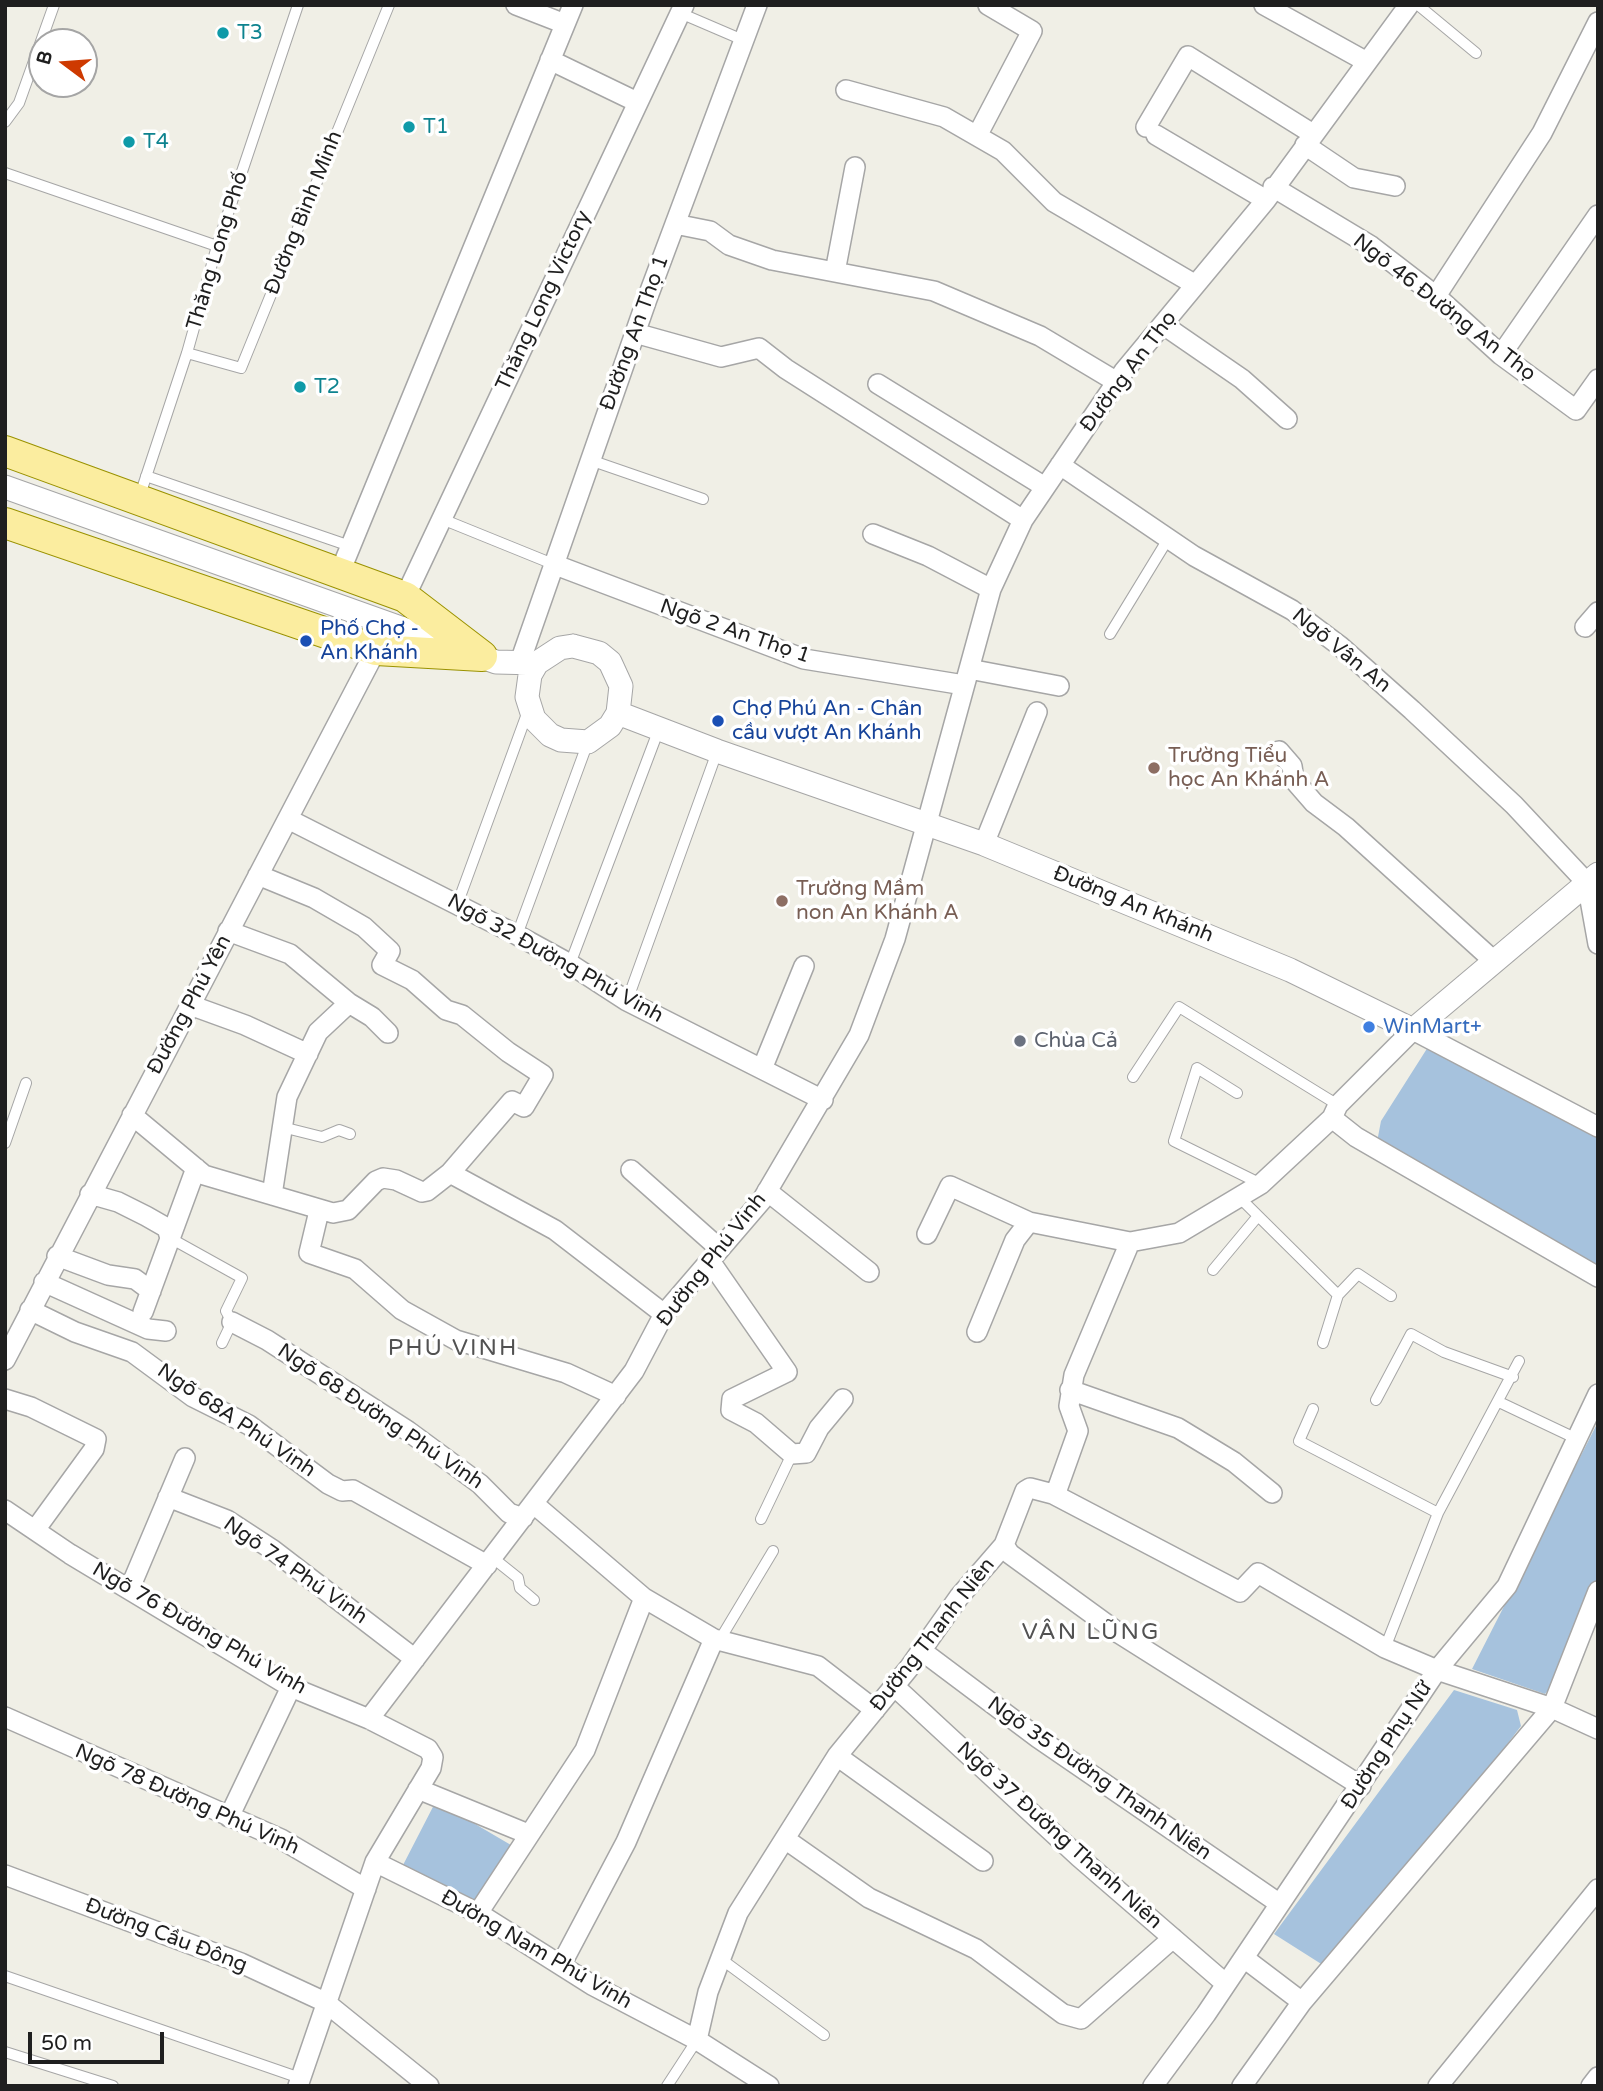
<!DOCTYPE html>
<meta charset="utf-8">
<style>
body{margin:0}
#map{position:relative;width:1603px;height:2091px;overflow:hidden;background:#f0efe6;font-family:"Varela Round",sans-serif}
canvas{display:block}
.frame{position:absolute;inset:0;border:7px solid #1f1f1f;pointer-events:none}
.north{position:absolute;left:28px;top:28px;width:70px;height:70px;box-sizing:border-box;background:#fff;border:2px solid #a5a5a5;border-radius:50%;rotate:286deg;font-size:19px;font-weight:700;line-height:28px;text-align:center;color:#1f1f1f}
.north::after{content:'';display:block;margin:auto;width:24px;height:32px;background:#ce3a01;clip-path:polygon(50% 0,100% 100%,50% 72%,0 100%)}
.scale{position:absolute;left:28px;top:2032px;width:136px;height:32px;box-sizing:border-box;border:4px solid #1f1f1f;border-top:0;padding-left:9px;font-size:21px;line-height:24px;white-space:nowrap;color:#1f1f1f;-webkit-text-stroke:5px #fff;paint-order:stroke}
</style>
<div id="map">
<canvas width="1603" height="2091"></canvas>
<div class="frame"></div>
<div class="north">B</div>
<div class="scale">50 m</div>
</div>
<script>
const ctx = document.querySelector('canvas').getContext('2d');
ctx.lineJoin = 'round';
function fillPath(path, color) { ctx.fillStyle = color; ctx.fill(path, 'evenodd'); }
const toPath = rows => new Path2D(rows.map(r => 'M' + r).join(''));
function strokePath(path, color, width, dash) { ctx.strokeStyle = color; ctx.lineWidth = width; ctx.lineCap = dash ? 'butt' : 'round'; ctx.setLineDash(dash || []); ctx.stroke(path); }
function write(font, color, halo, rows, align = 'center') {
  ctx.font = font + ' "Varela Round",sans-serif'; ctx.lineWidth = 7; ctx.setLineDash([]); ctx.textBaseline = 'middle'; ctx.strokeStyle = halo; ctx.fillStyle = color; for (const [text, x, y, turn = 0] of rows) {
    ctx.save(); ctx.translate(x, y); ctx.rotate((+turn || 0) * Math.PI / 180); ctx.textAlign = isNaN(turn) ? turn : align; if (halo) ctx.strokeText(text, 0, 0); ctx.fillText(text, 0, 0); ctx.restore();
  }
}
fillPath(toPath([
 [1428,1047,1598,1135,1598,1276,1377,1142,1381,1121],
 [1598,1422,1598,1579,1558,1678,1545,1694,1472,1669],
 [1454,1690,1517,1710,1521,1726,1361,1937,1326,1967,1274,1934],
 [436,1801,516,1848,477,1908,402,1867]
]), '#a6c2dd');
const service = toPath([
 [1418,5,1476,53],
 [680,13,743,40],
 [5,122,19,103,54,5],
 [5,173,217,246],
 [187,353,241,368,389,5],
 [590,460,703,499],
 [146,476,350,546],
 [139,498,187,353,217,246,298,5],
 [442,519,553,564],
 [1110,634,1168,539],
 [457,905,528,711],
 [517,935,588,742],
 [570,964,659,729],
 [627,1001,717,752],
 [1133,1077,1179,1007,1338,1105],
 [1237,1093,1197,1068,1174,1141,1261,1184],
 [282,1127,322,1137,339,1130,350,1134],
 [5,1143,26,1083],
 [1240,1198,1338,1295,1358,1274,1391,1296],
 [170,1238,242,1278,226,1311,232,1322,222,1343],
 [1213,1270,1258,1216],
 [1323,1343,1338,1295],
 [1376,1400,1411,1334,1444,1352,1513,1377],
 [1499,1402,1577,1439],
 [1313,1409,1299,1441,1438,1513],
 [761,1519,792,1454],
 [493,1558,518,1578,520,1588,534,1600],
 [719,1641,773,1551],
 [1385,1648,1438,1513,1519,1361],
 [721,1959,824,2035],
 [5,1976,300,2078],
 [5,2052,113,2086],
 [667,2086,697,2040]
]);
const minor = toPath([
 [516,5,565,24],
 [1264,5,1367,62],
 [550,60,637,102],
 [846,90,944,117,1003,151,1054,202,1194,284],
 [1146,127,1188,56,1313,134],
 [1156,135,1266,200],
 [977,136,1032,31,988,5],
 [1305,145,1354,178,1395,186],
 [1273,187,1371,246,1436,296,1501,355,1576,410,1598,379],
 [675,224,710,231,729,245,772,260,934,291,1040,336,1117,382],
 [835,272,855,167],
 [1436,296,1542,133,1598,22],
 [1165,326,1242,379,1287,419],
 [635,333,721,357,759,348,786,369,1023,520],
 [1501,355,1598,215],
 [878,384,1045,487],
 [1060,465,1194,556,1292,610,1340,646,1412,710,1514,805,1587,883,1598,944],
 [873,534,928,556,991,589],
 [553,564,804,659,964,685],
 [340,572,573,5],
 [405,597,684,5],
 [1585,627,1598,612],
 [520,662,647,299,757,5],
 [969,669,1059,686],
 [1279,751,1292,766,1294,780,1314,803,1346,827,1495,962],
 [288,819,517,935,570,964,627,1001,823,1100],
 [984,844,1037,712],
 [228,931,290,954,349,1003,372,1017,388,1033],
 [190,1005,245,1025,308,1054],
 [762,1069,804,966],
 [132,1115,204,1175,333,1213,348,1210,376,1181,383,1178,396,1180,422,1192,427,1191,450,1173,512,1101,524,1107,543,1075,508,1052,462,1015,446,1010,412,980,382,965,390,951,364,927,314,898,258,875],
 [1332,1118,1356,1137,1598,1277],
 [631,1170,720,1249],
 [450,1173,555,1230,664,1314],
 [767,1191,869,1272],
 [90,1194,118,1202,146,1216,167,1228,170,1238],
 [272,1195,287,1097,318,1032,349,1003],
 [319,1211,309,1253,355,1269,402,1310,456,1340,566,1373,616,1396],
 [927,1234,950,1186,1029,1222,1130,1242,1179,1233,1261,1184,1332,1118,1338,1105,1413,1030,1598,1127],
 [57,1256,108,1275,135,1279,151,1291],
 [710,1261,787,1372,732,1399,731,1410,756,1423,792,1454,806,1453,819,1428,843,1399],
 [44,1282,148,1329,166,1331],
 [30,1310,75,1332,132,1352,193,1397,249,1425,328,1484,342,1491,353,1490,487,1565],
 [143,1312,196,1168],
 [232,1322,267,1340,408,1431,480,1484,509,1513,523,1518],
 [977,1332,1015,1240,1029,1222],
 [5,1360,376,650],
 [1070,1390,1178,1428,1234,1462,1272,1493],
 [5,1399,31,1407,96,1439,94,1449,35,1530],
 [1053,1494,1240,1592,1258,1573,1385,1648,1437,1670,1552,1708,1598,1729],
 [168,1497,227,1520,273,1550,415,1659],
 [534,1504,644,1598,714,1639,818,1666,875,1710],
 [5,1510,70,1554,291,1687,369,1719,428,1749,433,1757,431,1768,375,1862,298,2086],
 [1004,1545,1010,1554,1120,1634,1361,1786],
 [130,1588,185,1458],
 [922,1651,1038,1738,1280,1904],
 [894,1686,1079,1857,1226,1984],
 [5,1717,281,1839,366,1889],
 [369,1719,634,1371,664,1314,762,1200,859,1035,895,939,991,589,1023,520,1124,371,1266,200,1409,5],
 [837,1756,983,1861],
 [418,1789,528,1834],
 [229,1817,291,1687],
 [785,1839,869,1898,976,1949,1063,2014,1081,2019,1173,1938],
 [375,1862,478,1913,592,1985,697,2040,769,2086],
 [5,1875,241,1963,325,2002,429,2086],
 [478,1913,585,1750,644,1598],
 [1244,1958,1302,2002],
 [561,1965,626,1842,714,1639],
 [697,2040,708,1992,738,1913,837,1756,909,1668,959,1597,1004,1545,1025,1491,1030,1488,1053,1494,1058,1487,1078,1431,1069,1406,1074,1375,1130,1242],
 [1153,2086,1206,2014,1437,1670,1507,1586,1598,1394],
 [1242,2086,1302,2002,1552,1708,1598,1591],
 [1438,2086,1598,1889],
 [1591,2086,1598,2077]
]);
const tertiary = toPath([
 [5,487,496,662,537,663],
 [573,646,599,653,610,662,621,686,618,713,610,726,588,742,561,740,550,735,534,719,527,697,530,675,537,663,560,648,573,646],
 [618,713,717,751,984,844,1290,970,1413,1030,1598,874]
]);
const primary = toPath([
 [5,451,405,597,482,656],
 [5,523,376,650,482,656]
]);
strokePath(service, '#a6a6a6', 12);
strokePath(minor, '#a6a6a6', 22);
strokePath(tertiary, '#a6a6a6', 25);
strokePath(primary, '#9a9201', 32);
strokePath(service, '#fff', 10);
strokePath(minor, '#fff', 19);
strokePath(tertiary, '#fff', 23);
strokePath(primary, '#fbed9f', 30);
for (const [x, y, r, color] of [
 [223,33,7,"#0f9aa8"],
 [409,127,7,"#0f9aa8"],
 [129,142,7,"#0f9aa8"],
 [300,387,7,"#0f9aa8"],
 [306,641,7,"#1a4fb4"],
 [718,721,7,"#1a4fb4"],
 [1154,768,7,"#8d6e63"],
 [782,901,7,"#8d6e63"],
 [1369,1027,7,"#3f7fe0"],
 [1020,1041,7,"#6b7280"]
]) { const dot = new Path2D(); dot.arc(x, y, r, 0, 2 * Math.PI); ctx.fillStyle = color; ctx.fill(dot); strokePath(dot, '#fff', 2.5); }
write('21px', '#0d838f', '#fff', [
 ["T3",237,33],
 ["T1",423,127],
 ["T4",143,142],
 ["T2",314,387]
], 'left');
write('21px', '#1f1f1f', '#fff', [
 ["Đường Bình Minh",304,213,-68],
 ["Thăng Long Phố",218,251,-73],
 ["Thăng Long Victory",544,301,-65],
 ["Ngõ 46 Đường An Thọ",1444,308,38],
 ["Đường An Thọ 1",635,333,-70],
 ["Đường An Thọ",1129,372,-53],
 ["Ngõ 2 An Thọ 1",735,632,19],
 ["Ngõ Vân An",1341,651,39],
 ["Đường An Khánh",1133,905,22],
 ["Ngõ 32 Đường Phú Vinh",555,959,29],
 ["Đường Phú Yên",190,1005,-62],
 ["Đường Phú Vinh",712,1260,-52],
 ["Ngõ 68 Đường Phú Vinh",380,1417,34],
 ["Ngõ 68A Phú Vinh",236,1421,34],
 ["Ngõ 74 Phú Vinh",295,1571,35],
 ["Ngõ 76 Đường Phú Vinh",199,1629,30],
 ["Đường Thanh Niên",933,1635,-52],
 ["Đường Phụ Nữ",1387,1746,-57],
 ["Ngõ 35 Đường Thanh Niên",1099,1779,35],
 ["Ngõ 78 Đường Phú Vinh",187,1800,24],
 ["Ngõ 37 Đường Thanh Niên",1059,1836,42],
 ["Đường Cầu Đông",166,1936,21],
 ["Đường Nam Phú Vinh",536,1950,30]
]);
write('21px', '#164399', '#fff', [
 ["Phố Chợ -",320,629],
 ["An Khánh",320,653],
 ["Chợ Phú An - Chân",732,709],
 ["cầu vượt An Khánh",732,733]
], 'left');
write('21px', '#785e54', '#fff', [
 ["Trường Tiểu",1168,756],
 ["học An Khánh A",1168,780],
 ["Trường Mầm",796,889],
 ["non An Khánh A",796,913]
], 'left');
write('21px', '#366cbe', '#fff', [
 ["WinMart+",1383,1027]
], 'left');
write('21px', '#5b616d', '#fff', [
 ["Chùa Cả",1034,1041]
], 'left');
ctx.letterSpacing = '2px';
write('23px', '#525252', '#fff', [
 ["PHÚ VINH",453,1349],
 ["VÂN LŨNG",1091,1633]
]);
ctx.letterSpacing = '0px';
</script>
